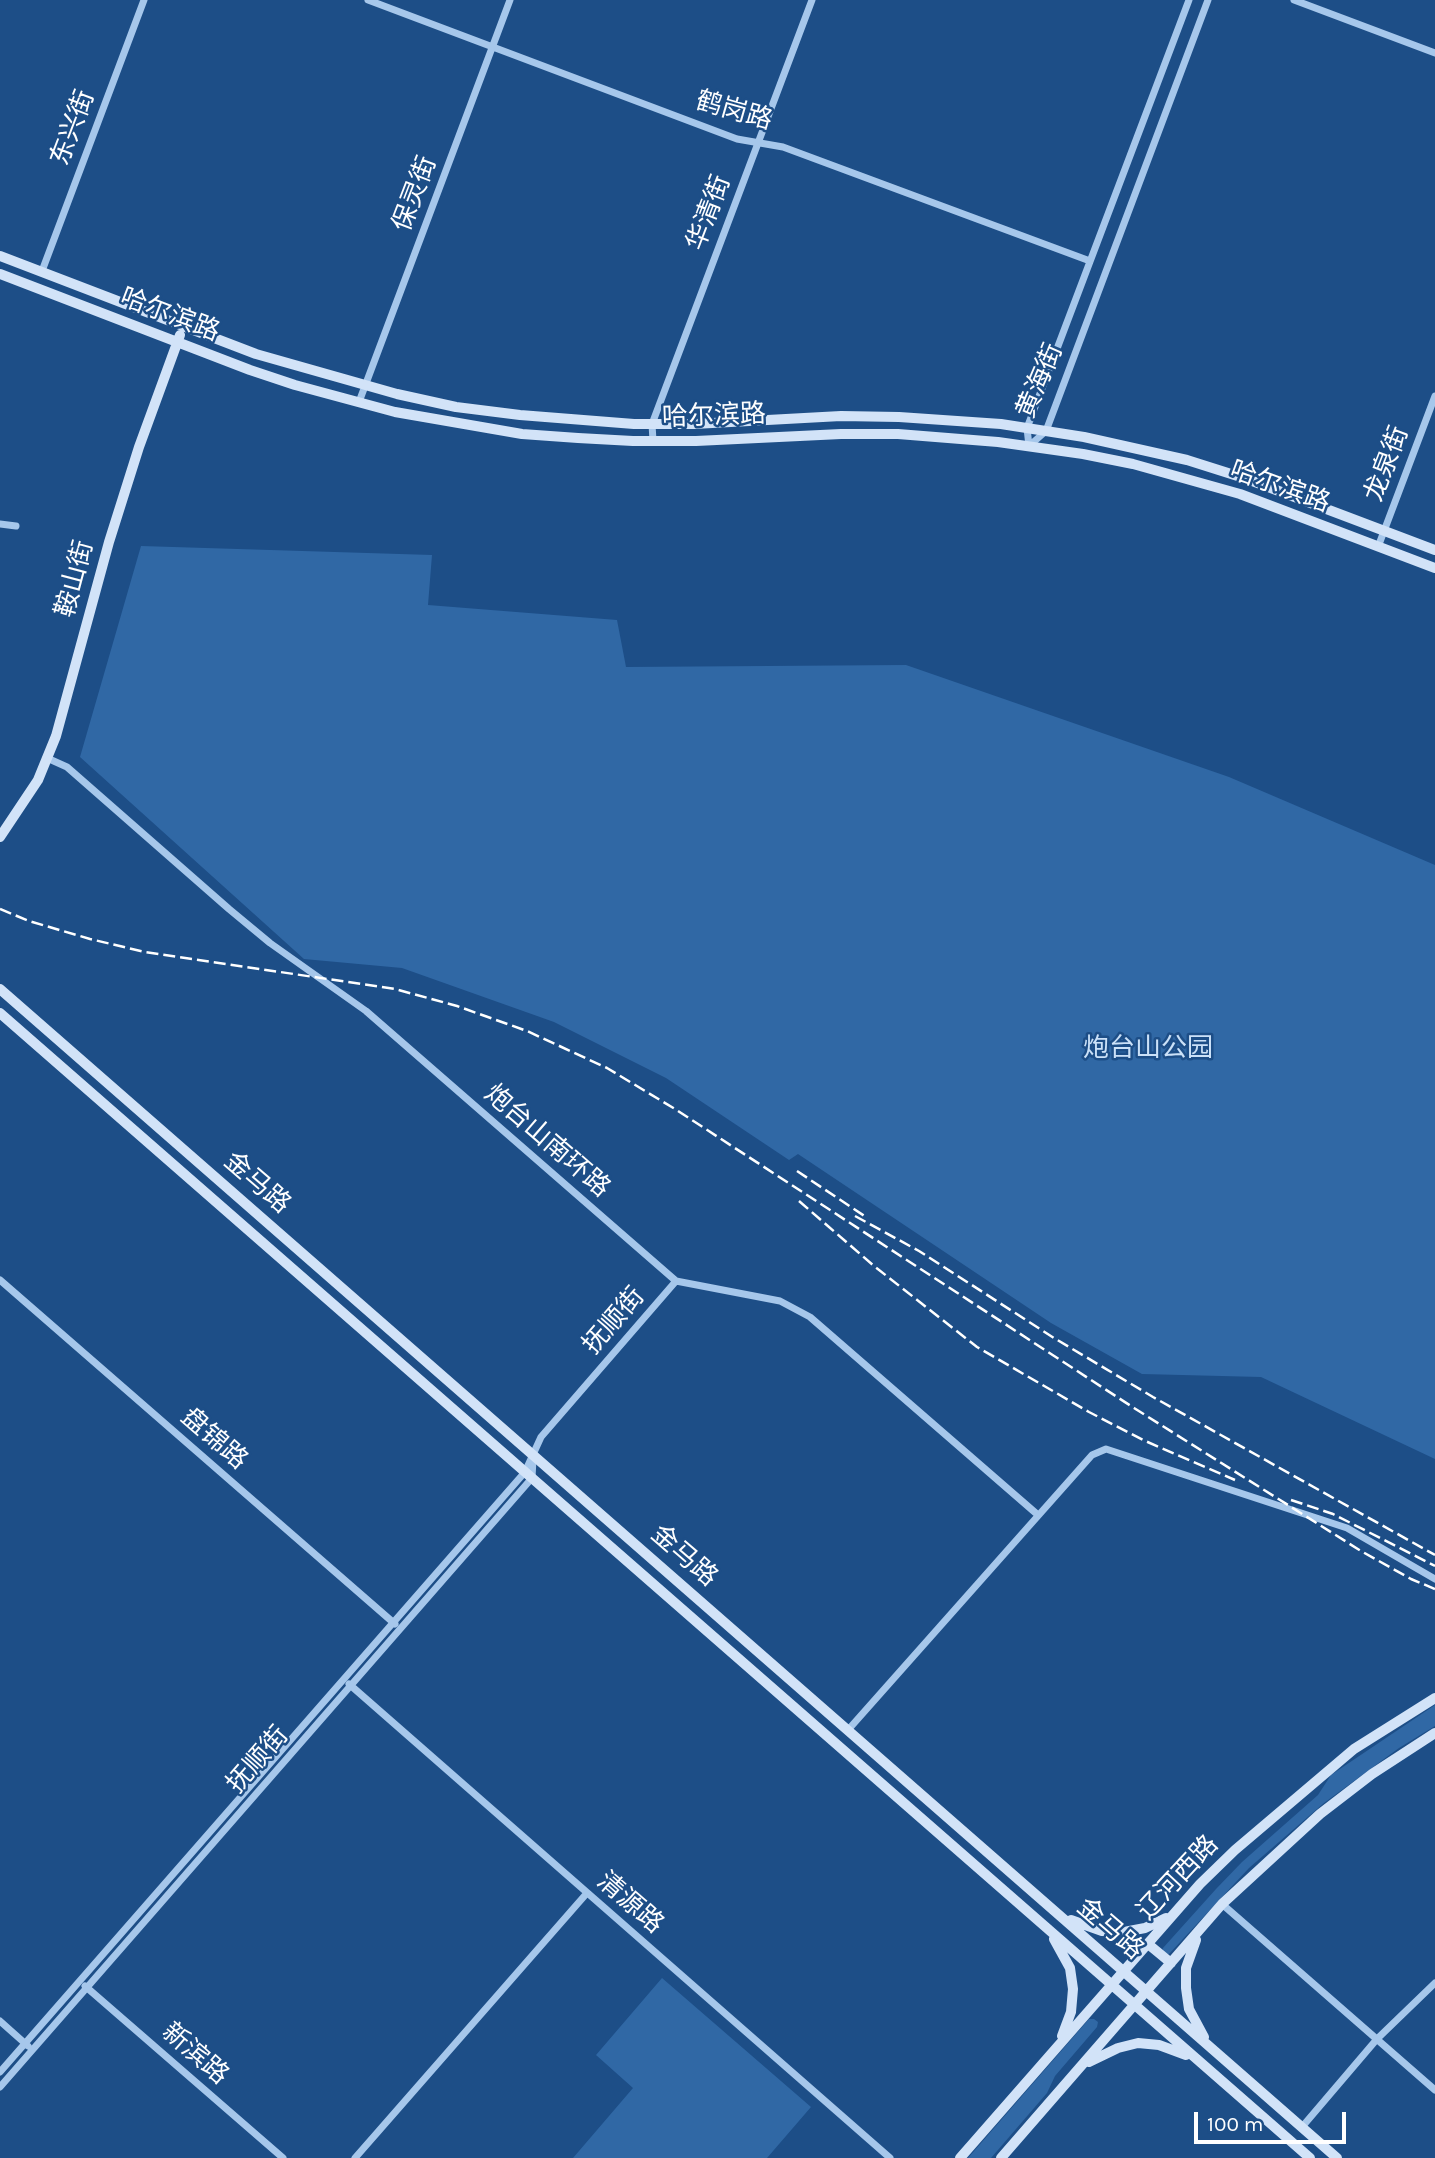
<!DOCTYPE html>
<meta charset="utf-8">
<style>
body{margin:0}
#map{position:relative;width:1435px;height:2158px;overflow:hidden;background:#1d4e87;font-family:Karla,sans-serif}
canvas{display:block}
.scale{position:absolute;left:1194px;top:2112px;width:152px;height:32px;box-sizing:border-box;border:4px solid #fff;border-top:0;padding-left:9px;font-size:21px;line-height:24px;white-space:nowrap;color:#fff;-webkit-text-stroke:5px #1d4e87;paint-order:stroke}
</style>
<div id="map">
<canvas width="1435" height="2158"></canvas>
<div class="scale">100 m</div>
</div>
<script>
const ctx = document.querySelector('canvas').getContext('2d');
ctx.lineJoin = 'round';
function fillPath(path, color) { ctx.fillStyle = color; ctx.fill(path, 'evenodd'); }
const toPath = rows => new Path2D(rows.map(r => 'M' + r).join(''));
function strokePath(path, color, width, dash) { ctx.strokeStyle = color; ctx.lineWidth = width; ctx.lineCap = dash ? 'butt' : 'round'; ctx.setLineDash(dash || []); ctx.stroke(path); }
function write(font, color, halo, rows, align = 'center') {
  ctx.font = font + ' Karla,"Noto Sans SC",sans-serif'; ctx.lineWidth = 5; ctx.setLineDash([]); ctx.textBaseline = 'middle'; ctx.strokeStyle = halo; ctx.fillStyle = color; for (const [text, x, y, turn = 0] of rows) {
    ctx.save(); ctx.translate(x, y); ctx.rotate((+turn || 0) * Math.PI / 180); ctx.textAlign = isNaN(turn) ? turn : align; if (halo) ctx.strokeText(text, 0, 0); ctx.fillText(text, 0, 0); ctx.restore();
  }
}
fillPath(toPath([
 [141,546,432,555,428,605,617,620,626,667,906,665,1229,777,1435,865,1435,1459,1261,1377,1142,1374,1051,1323,798,1154,789,1160,666,1078,554,1022,402,968,304,959,80,757],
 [1435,1705,1435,1726,1399,1748,1324,1803,1249,1868,1169,1954,1166,1955,1162,1952,1163,1948,1216,1889,1242,1862,1318,1795,1331,1775],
 [662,1978,811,2107,767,2158,573,2158,633,2088,596,2055],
 [1089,2019,1094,2019,1098,2022,1097,2027,1055,2076,1047,2093,991,2158,968,2158]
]), '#3068a5');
strokePath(toPath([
 [368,0,737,139,783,147,1090,261],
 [1294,0,1435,53],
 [42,271,144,0],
 [359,402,510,0],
 [653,441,652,424,812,0],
 [1029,446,1046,431,1208,0],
 [1029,446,1027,428,1189,0],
 [0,524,16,526],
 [1378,547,1435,396],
 [47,758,67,767,229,909,270,943,366,1011,676,1281,780,1301,810,1317,1038,1515],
 [0,1280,395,1624],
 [349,1684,890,2158],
 [848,1730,1092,1455,1106,1449,1347,1528,1435,1579],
 [1222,1904,1435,2090],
 [85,1986,283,2158],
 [0,2021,28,2046],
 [0,2072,525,1472,541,1437,676,1281],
 [0,2087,532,1478,533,1459],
 [1302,2127,1377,2039,1435,1983],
 [355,2158,587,1893]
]), '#a6c7eb', 7);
strokePath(toPath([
 [0,256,256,354,397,394,456,407,520,415,634,424,694,424,841,416,899,417,1001,424,1084,437,1187,460,1247,479,1435,550],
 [0,274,250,370,295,385,395,412,522,434,578,438,633,441,696,441,841,434,898,434,998,442,1083,454,1133,464,1240,494,1435,568],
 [0,837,38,780,56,736,109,542,139,447,180,335],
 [0,989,1337,2158],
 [0,1013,1310,2158],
 [1071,1920,1102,1931,1124,1932,1145,1928,1166,1918],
 [1054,1939,1070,1968,1073,1989,1071,2012,1062,2036],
 [1196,1940,1186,1968,1186,1988,1189,2009,1204,2037],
 [1148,1944,1171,1963],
 [1089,2062,1118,2048,1138,2043,1159,2045,1186,2055],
 [960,2158,1200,1884,1235,1850,1354,1749,1435,1698],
 [1001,2158,1222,1904,1320,1814,1372,1774,1435,1733]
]), '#d2e3f8', 10);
strokePath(toPath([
 [0,909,29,921,90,939,145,952,395,989,457,1006,527,1031,607,1068,675,1109,1134,1408,1361,1551,1411,1579,1435,1589],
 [797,1171,866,1217],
 [799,1201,874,1266,977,1347,1089,1412,1143,1440,1235,1480],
 [855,1216,919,1251,1054,1338,1153,1397,1435,1555],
 [1291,1500,1333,1514,1435,1566]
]), '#fff', 2.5, [12, 5]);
write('26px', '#fff', '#1d4e87', [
 ["鹤岗路",734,111,16],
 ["东兴街",73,128,-69],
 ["保灵街",415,194,-69],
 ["华清街",709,213,-69],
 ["哈尔滨路",170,315,21],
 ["黄海街",1040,381,-67],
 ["哈尔滨路",714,416,-2],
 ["龙泉街",1387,464,-69],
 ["哈尔滨路",1280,487,20],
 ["鞍山街",75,579,-75],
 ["炮台山南环路",547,1141,41],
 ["金马路",257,1183,41],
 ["抚顺街",614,1321,-49],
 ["盘锦路",214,1439,41],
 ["金马路",684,1556,41],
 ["抚顺街",258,1760,-49],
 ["辽河西路",1178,1878,-47],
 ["清源路",630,1903,41],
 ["金马路",1110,1929,41],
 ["新滨路",195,2054,41]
]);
write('26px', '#cbe1f8', '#1d4e87', [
 ["炮台山公园",1148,1049]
]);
</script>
